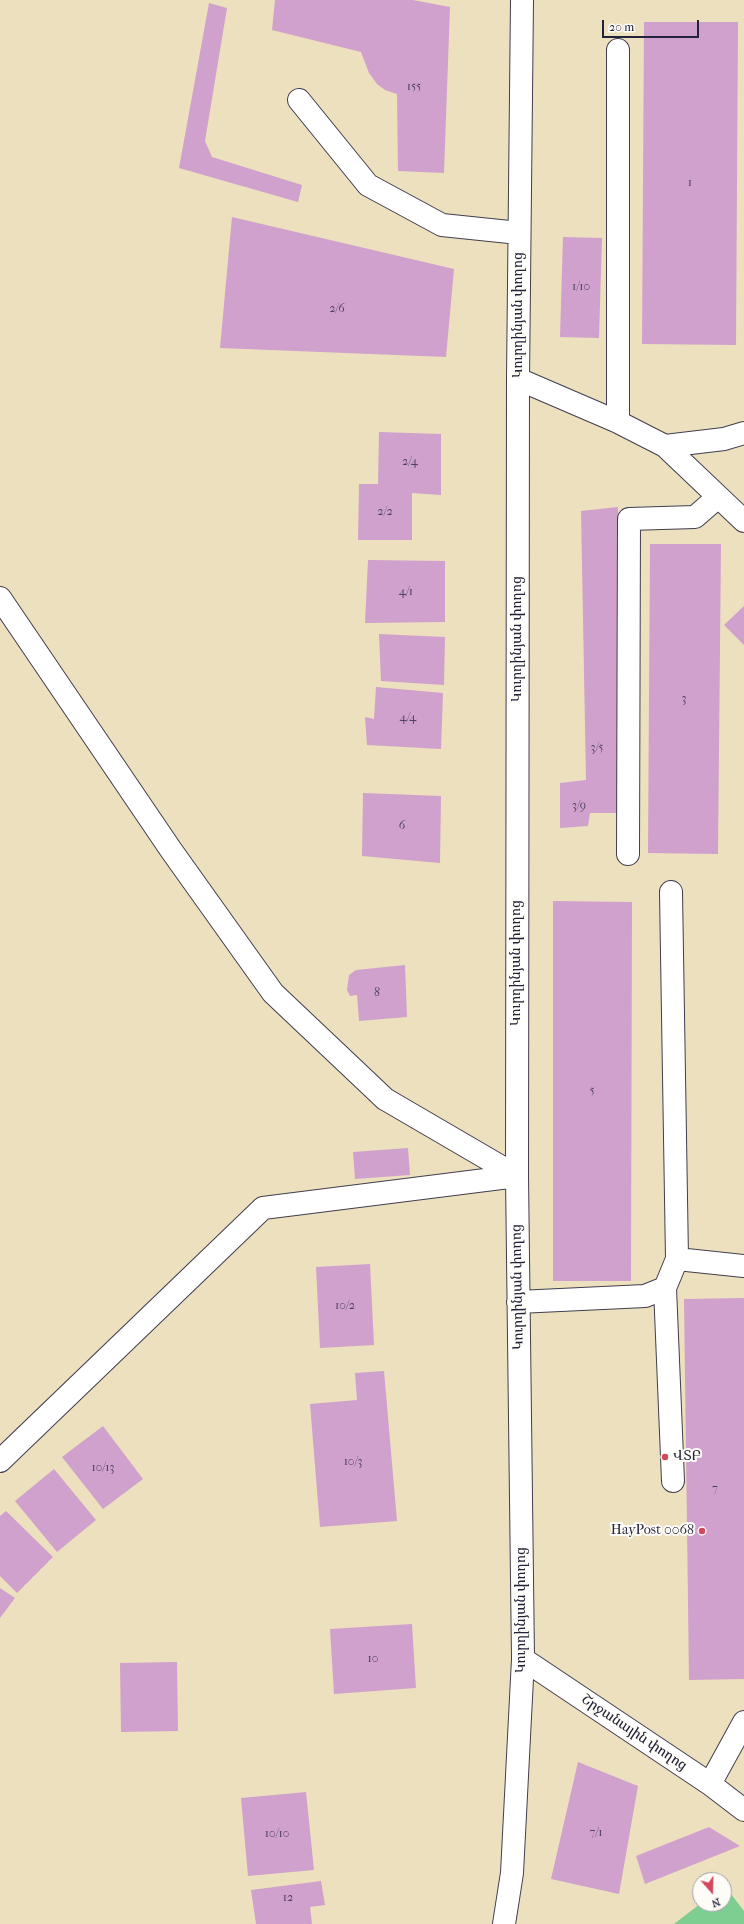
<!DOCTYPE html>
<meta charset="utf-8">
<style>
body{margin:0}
#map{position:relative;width:744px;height:1924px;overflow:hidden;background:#ece0be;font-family:"IM FELL French Canon",serif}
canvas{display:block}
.north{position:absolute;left:692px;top:1872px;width:40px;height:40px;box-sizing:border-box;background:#fdfcf7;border:1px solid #a5a5ac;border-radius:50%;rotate:160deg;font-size:11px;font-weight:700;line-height:16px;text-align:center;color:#22223b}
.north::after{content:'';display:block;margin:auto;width:14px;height:18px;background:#d1495b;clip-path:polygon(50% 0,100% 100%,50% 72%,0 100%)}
.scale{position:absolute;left:602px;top:20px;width:97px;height:18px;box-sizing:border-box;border:2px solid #22223b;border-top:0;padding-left:5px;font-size:12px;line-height:14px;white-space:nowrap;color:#22223b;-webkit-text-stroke:3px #fdfcf7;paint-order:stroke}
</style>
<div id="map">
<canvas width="744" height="1924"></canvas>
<div class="north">N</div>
<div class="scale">20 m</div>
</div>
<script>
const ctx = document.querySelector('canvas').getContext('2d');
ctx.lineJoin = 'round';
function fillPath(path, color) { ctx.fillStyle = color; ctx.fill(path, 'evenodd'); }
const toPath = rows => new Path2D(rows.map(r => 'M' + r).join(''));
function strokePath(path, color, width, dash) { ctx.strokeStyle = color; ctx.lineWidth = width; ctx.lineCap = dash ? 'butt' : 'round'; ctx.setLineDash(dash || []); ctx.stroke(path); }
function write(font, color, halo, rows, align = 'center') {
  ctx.font = font + ' "IM FELL French Canon","Noto Serif Armenian",serif'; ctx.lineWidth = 4; ctx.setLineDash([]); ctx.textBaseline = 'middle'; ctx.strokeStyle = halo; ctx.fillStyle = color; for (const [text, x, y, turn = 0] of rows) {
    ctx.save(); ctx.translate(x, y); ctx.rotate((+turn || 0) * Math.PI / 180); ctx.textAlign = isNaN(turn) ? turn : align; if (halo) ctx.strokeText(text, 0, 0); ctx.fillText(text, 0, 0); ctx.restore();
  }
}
fillPath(toPath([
 [724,1885,744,1911,744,1924,674,1924,700,1904,724,1904]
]), '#7dce90');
fillPath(toPath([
 [275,0,413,0,450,7,444,173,398,171,397,94,385,90,377,84,369,73,361,52,272,30],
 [209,3,227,8,205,141,212,157,302,185,298,202,179,168],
 [644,22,738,22,736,345,642,344],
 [232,217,454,269,446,357,220,348],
 [563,237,602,238,599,338,560,337],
 [379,432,441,434,441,495,412,493,412,540,358,540,359,484,378,484],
 [618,507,617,813,590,813,588,826,560,828,560,783,586,780,581,511],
 [650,544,721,544,718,854,648,853],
 [368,560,445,561,445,622,365,623],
 [744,606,744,645,724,625],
 [379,634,445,637,444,685,381,681],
 [376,687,443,693,441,749,367,745,365,717,374,719],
 [363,793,441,796,440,863,362,856],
 [553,901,632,902,631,1281,553,1281],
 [405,965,407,1017,359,1021,357,995,350,996,347,990,349,975,356,970],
 [408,1148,410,1175,355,1179,353,1152],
 [370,1264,374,1345,320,1348,316,1267],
 [744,1298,744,1679,689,1680,684,1299],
 [384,1371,397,1521,320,1527,310,1404,357,1400,355,1373],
 [103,1426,143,1479,103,1509,62,1457],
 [54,1469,96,1520,57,1552,15,1501],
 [6,1511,53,1557,17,1593,0,1576,0,1516],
 [0,1588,15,1598,0,1618],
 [412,1624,416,1688,334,1694,330,1629],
 [177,1662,178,1731,121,1732,120,1663],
 [578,1762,638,1786,619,1894,551,1879],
 [306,1792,314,1870,248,1876,241,1798],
 [709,1827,740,1846,645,1884,636,1856],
 [321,1881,325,1905,310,1907,312,1924,256,1924,251,1890]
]), '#d0a1cc');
const minor = toPath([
 [299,100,368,185,442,225,519,233],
 [518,379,618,422,665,446,744,521],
 [618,422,618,50],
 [665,446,724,439,744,433],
 [0,598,171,850,273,993,385,1099,517,1176],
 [628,854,629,519,695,517,718,497],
 [671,892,677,1259],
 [665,1288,673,1481],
 [518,1302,645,1296,665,1288,677,1259,744,1266],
 [0,1461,263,1208,517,1176],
 [523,1659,710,1784,744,1810],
 [710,1784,744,1722],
 [504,1924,512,1873,523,1659,517,1176,518,379,522,0]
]);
strokePath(minor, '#403e4f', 24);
strokePath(minor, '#fff', 22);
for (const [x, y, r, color] of [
 [665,1457,4,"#d1495b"],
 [702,1531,4,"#d1495b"]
]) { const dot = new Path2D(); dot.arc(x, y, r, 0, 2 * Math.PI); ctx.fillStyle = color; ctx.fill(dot); strokePath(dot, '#fdfcf7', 1.5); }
write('12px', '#4e425f', null, [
 ["155",414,87],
 ["1",690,183],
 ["1/10",581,287],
 ["2/6",337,309],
 ["2/4",410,462],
 ["2/2",385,512],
 ["4/1",406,592],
 ["3",684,699],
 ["4/4",408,718],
 ["3/5",597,748],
 ["3/9",579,806],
 ["6",402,826],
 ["8",377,993],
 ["5",592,1091],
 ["10/2",345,1306],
 ["10/3",353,1462],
 ["10/13",103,1468],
 ["7",715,1489],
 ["10",373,1659],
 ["7/1",596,1833],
 ["10/10",277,1834],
 ["12",288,1898]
]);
write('14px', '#22223b', '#fdfcf7', [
 ["Կուրղինյան փողոց",519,315,-90],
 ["Կուրղինյան փողոց",518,639,-90],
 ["Կուրղինյան փողոց",517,963,-90],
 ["Կուրղինյան փողոց",518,1287,-91],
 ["Կուրղինյան փողոց",522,1610,-90],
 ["Շրջանային փողոց",634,1733,34]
]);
write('14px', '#22223b', '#fdfcf7', [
 ["ՎՏԲ",673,1457],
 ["HayPost 0068",694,1531,"right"]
], 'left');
</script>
